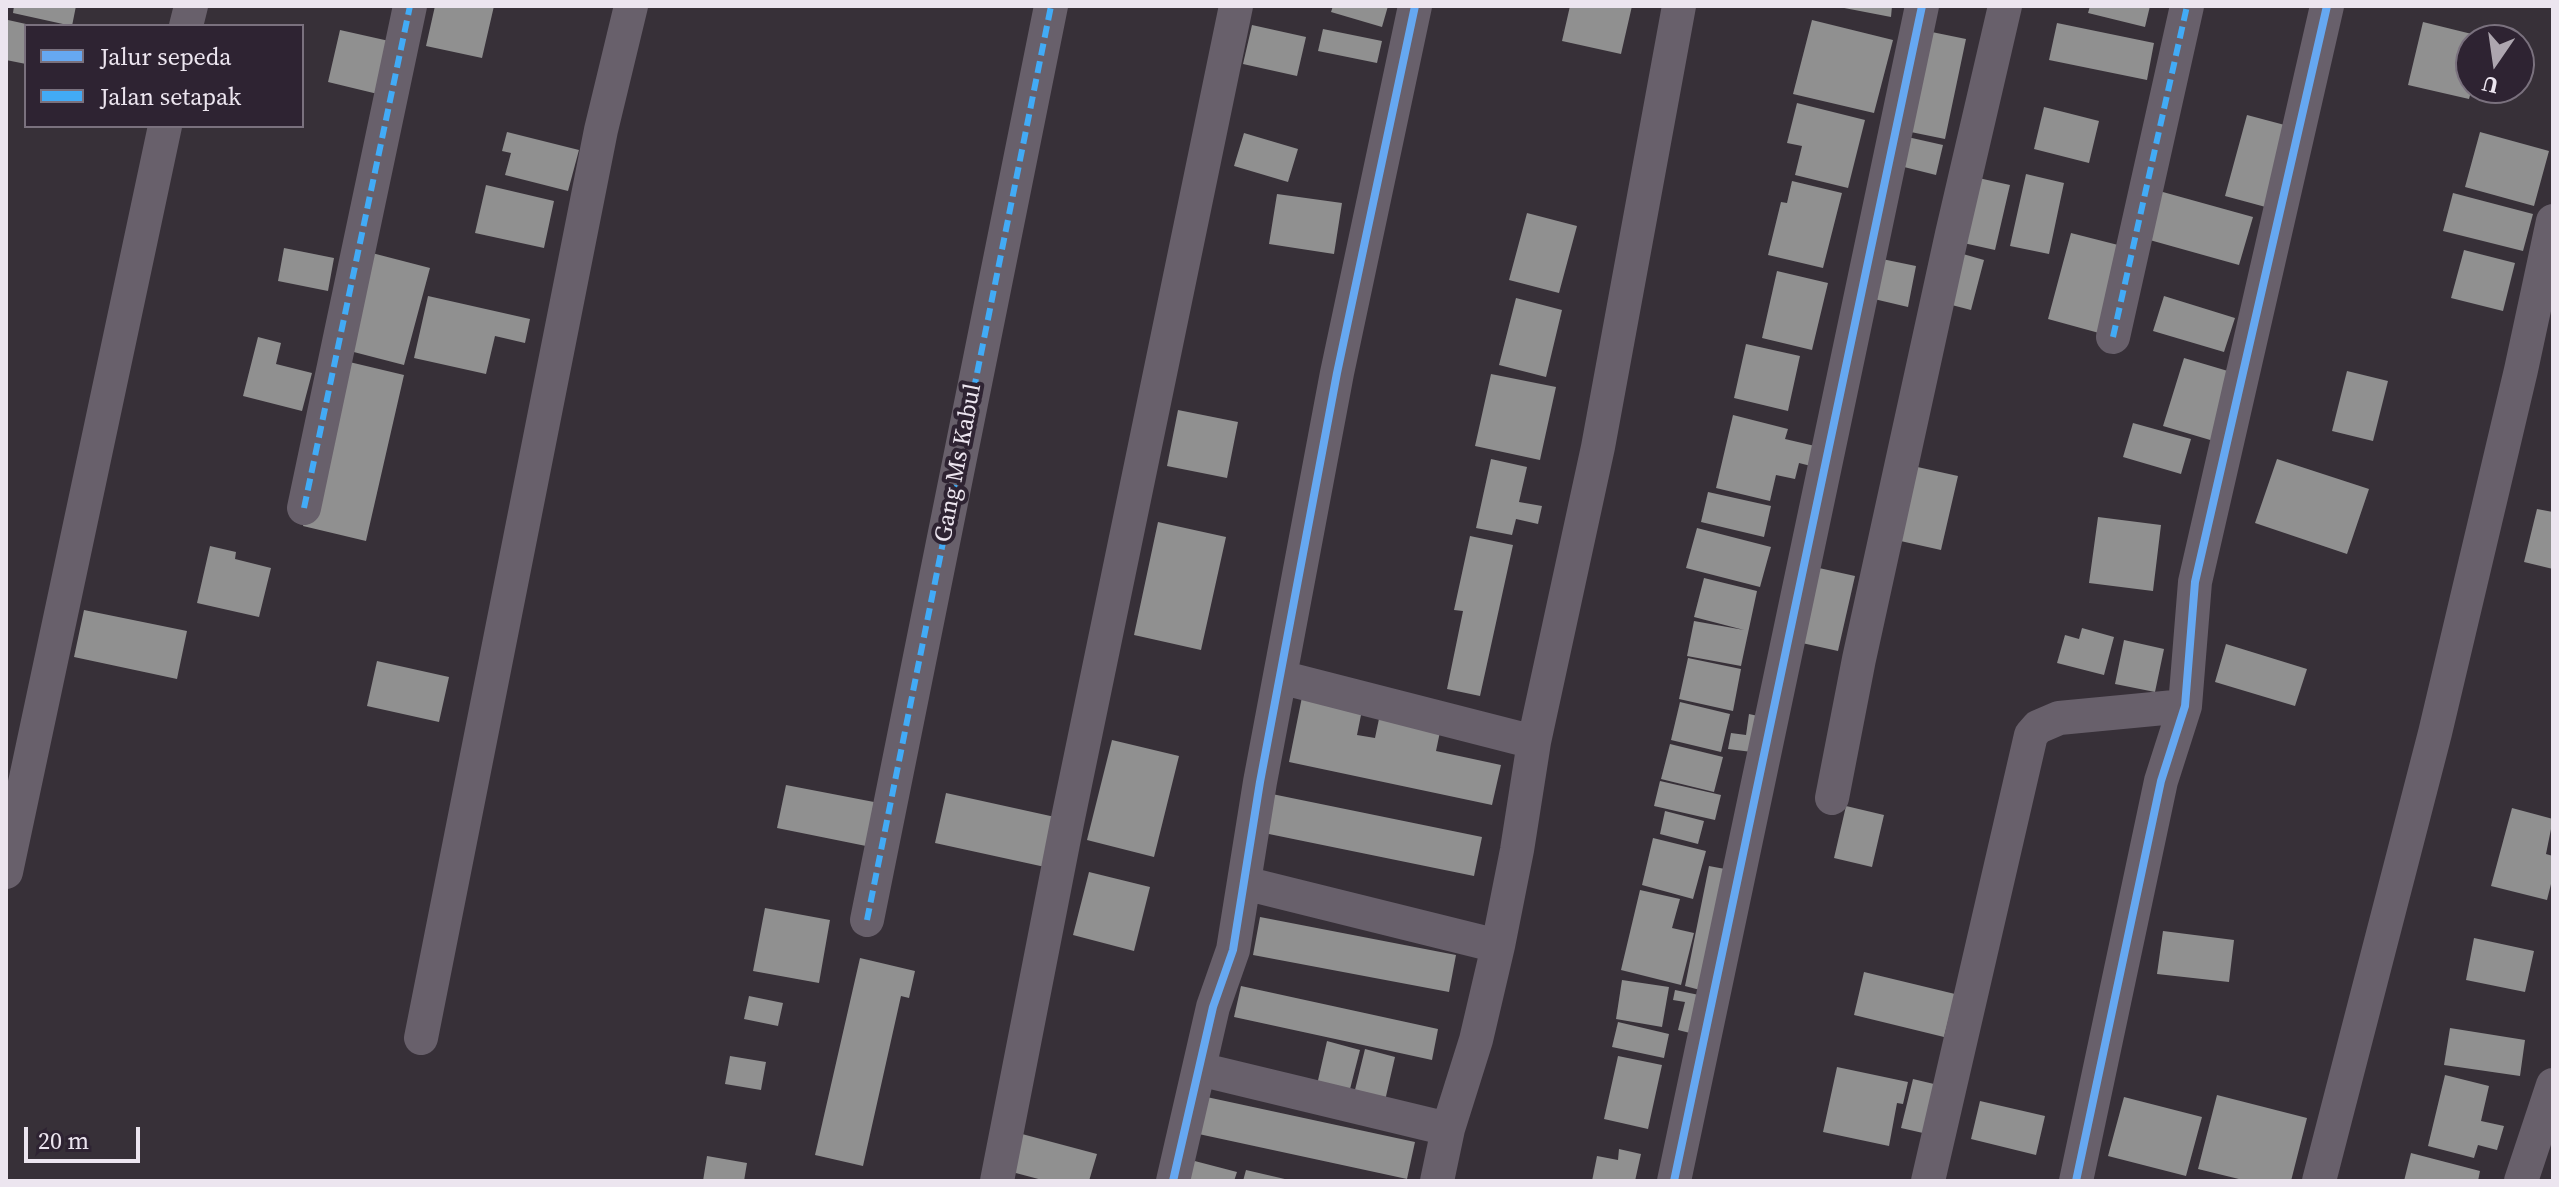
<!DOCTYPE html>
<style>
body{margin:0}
#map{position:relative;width:2559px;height:1187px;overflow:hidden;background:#373038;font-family:"Source Serif 4",serif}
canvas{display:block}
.frame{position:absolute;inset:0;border:8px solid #ece5ef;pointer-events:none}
.legend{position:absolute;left:24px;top:24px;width:280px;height:104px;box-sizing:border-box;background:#2e2332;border:2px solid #7a717e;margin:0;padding:10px 14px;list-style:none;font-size:24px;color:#ece5ef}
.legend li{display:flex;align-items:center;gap:16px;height:40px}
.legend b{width:40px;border:2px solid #7a717e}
.north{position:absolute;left:2455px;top:24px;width:80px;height:80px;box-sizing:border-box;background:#2e2332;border:2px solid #7a717e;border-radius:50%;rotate:193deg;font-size:22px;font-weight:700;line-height:32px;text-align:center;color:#ece5ef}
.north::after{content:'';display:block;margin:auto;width:28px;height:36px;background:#ada6af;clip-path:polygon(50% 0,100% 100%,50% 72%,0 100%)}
.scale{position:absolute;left:24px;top:1127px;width:116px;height:36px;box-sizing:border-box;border:4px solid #ece5ef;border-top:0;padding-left:10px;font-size:24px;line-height:28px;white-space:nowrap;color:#ece5ef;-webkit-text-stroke:6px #2e2332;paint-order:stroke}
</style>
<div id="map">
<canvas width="2559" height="1187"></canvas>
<div class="frame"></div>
<ul class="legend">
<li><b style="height:10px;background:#66a8f1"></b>Jalur sepeda</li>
<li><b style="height:10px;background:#42abf6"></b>Jalan setapak</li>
</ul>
<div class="north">U</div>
<div class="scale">20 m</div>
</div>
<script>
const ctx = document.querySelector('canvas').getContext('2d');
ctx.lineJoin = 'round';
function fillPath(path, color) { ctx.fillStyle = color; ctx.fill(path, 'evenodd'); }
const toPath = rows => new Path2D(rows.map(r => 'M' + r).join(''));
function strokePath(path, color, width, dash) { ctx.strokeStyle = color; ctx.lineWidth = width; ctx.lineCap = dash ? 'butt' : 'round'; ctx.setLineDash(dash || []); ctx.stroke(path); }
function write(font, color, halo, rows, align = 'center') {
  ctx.font = font + ' "Source Serif 4",serif'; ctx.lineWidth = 8; ctx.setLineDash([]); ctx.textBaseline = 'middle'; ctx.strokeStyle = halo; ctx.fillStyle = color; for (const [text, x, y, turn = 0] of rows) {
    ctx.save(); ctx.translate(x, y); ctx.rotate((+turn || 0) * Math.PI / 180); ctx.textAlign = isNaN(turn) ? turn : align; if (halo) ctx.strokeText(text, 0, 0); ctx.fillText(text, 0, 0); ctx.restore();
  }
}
fillPath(toPath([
 [14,6,76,6,72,26,13,13],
 [435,6,494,6,482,58,426,46],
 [1333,6,1388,6,1382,27,1331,12],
 [1570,6,1632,6,1621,54,1562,41],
 [1834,6,1892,6,1891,17],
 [2090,6,2150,6,2145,27,2088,13],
 [8,20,26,24,26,64,6,60],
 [1812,20,1893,40,1874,113,1793,94],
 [2423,22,2484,37,2483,40,2471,40,2472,88,2469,99,2408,85],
 [2057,23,2154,43,2147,80,2049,60],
 [1252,25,1306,37,1297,76,1243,64],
 [1323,29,1382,41,1377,63,1318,51],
 [340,30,398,43,386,96,328,82],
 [1922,30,1966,39,1945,139,1901,130],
 [1797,103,1865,120,1848,188,1795,175,1802,146,1787,143],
 [2044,107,2099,121,2089,163,2034,149],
 [2247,115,2296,128,2273,209,2225,196],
 [507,132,579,150,568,191,505,175,511,153,502,151],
 [2480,132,2549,151,2534,206,2465,187],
 [1244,133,1298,149,1288,182,1234,166],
 [1903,136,1943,145,1936,175,1896,165],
 [2026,174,2064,183,2049,254,2010,246],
 [1974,177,2010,185,1995,250,1959,242],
 [1792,181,1842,193,1823,268,1768,255,1781,202,1787,203],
 [486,185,554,201,544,248,475,233],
 [2152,189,2253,217,2239,265,2139,237],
 [2453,193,2533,214,2523,251,2443,231],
 [1277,194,1342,203,1334,254,1269,244],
 [1527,213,1577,226,1559,293,1509,280],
 [2071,233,2122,246,2099,333,2048,319],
 [284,248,334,258,328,291,278,281],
 [2464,250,2515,263,2503,311,2451,298],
 [1956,252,1984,260,1971,310,1944,303],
 [372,253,430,268,404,365,346,350],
 [1882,259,1916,266,1908,307,1874,299],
 [1777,271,1828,283,1812,350,1762,338],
 [428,296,530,319,525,343,495,336,486,374,414,358],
 [2164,296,2235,318,2224,352,2153,331],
 [1516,298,1562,310,1546,377,1499,365],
 [258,337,281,343,276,364,312,373,302,411,243,396],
 [1746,344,1800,356,1788,411,1734,398],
 [2184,358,2238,374,2217,442,2163,426],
 [341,360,404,375,366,541,303,526],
 [2347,371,2388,381,2373,441,2332,431],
 [1491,374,1556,387,1540,460,1475,446],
 [1178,410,1238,422,1227,478,1167,466],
 [1733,415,1788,429,1785,439,1815,446,1811,466,1799,463,1795,479,1776,475,1770,501,1716,488],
 [2133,423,2191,439,2181,474,2123,457],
 [1491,459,1527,467,1519,502,1542,506,1538,524,1516,519,1512,535,1476,528],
 [2277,459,2369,489,2347,554,2255,523],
 [1904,464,1958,476,1941,550,1887,538],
 [1708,492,1771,506,1764,537,1701,522],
 [2537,509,2553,512,2553,569,2524,562],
 [2098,517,2161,525,2153,591,2089,583],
 [1158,522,1226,537,1201,650,1134,635],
 [1697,528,1771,547,1760,587,1686,568],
 [1470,536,1513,545,1480,696,1447,689,1463,611,1454,610],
 [210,546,236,552,235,559,271,568,259,617,197,603],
 [1810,566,1855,576,1838,651,1793,641],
 [1704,578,1757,591,1741,666,1687,656,1694,621,1744,630,1694,617],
 [84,610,187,631,177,679,74,657],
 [2082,628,2114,637,2104,675,2057,663,2065,635,2079,639],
 [2124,640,2164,649,2155,692,2115,684],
 [2226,644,2307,669,2295,706,2215,682],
 [1688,658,1741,669,1733,711,1679,699],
 [377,661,449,677,439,722,367,706],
 [1302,697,1362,710,1357,735,1375,738,1380,714,1441,727,1436,751,1501,765,1492,805,1289,762],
 [1680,702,1730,714,1721,752,1671,740],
 [1749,714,1758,716,1752,752,1728,749,1731,733,1746,735],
 [1112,740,1179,756,1154,857,1087,840],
 [1670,744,1723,757,1714,792,1661,779],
 [1660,781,1721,795,1715,820,1654,806],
 [786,785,874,802,866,846,777,828],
 [946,793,1055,817,1045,867,935,843],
 [1272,794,1482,837,1474,876,1264,833],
 [1846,806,1884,815,1872,867,1834,858],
 [2512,808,2553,819,2546,854,2553,856,2553,876,2547,900,2491,886],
 [1665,811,1704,821,1698,844,1660,834],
 [1653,838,1706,851,1693,899,1642,885],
 [1709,866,1725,869,1700,990,1685,986],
 [1089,872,1150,887,1134,951,1073,935],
 [1640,890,1680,899,1672,928,1694,933,1681,985,1621,970],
 [765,908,830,920,819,983,753,971],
 [1260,917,1456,955,1449,992,1253,955],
 [2163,931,2234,940,2229,982,2157,974],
 [2474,938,2534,951,2525,992,2466,980],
 [860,958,915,971,909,998,901,996,863,1166,815,1155],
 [1864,972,1955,994,1944,1037,1854,1015],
 [1622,980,1669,987,1662,1027,1616,1019],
 [1241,986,1438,1029,1432,1060,1234,1017],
 [1675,990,1699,995,1690,1033,1678,1030,1685,1002,1673,1000],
 [749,996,783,1003,778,1026,744,1019],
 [1618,1022,1669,1034,1664,1058,1612,1047],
 [2450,1028,2525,1040,2520,1076,2444,1065],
 [1327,1041,1360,1050,1348,1097,1316,1089],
 [1365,1049,1395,1057,1384,1105,1353,1098],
 [730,1056,766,1062,761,1090,725,1084],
 [1618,1056,1662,1065,1648,1129,1604,1119],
 [1837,1067,1908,1082,1903,1104,1897,1103,1889,1146,1823,1132],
 [2445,1075,2489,1086,2481,1121,2504,1126,2497,1150,2478,1145,2474,1158,2428,1146],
 [1913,1079,1934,1084,1923,1133,1901,1128],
 [2217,1095,2307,1118,2291,1181,2247,1181,2198,1169],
 [1202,1096,1415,1142,1407,1179,1194,1133],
 [2124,1097,2202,1117,2186,1176,2108,1156],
 [1980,1101,2045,1116,2036,1155,1971,1139],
 [1022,1134,1097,1154,1089,1181,1046,1181,1012,1172],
 [1619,1149,1641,1154,1635,1181,1592,1181,1597,1156,1618,1160],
 [2411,1153,2480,1171,2478,1181,2404,1181],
 [707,1156,747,1163,744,1181,703,1181],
 [1187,1159,1237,1172,1234,1181,1182,1181],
 [1246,1170,1289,1180,1289,1181,1243,1181]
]), '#909090');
strokePath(toPath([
 [186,26,191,6],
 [2113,337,2187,6],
 [304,508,410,6],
 [1280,677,1534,742],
 [1832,798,1859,659,1952,234,2005,6],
 [6,872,165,126],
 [1244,883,1498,946],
 [867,920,1051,6],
 [421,1038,601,130,631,6],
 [1199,1069,1448,1129],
 [997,1181,1067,823,1236,6],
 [1173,1181,1213,1007,1233,950,1260,782,1337,373,1415,6],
 [1437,1181,1448,1129,1476,1040,1498,946,1517,850,1534,742,1598,447,1679,6],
 [1674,1181,1922,6],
 [1928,1181,2031,735,2038,727,2059,718,2185,706],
 [2076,1181,2161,781,2185,706,2195,582,2327,6],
 [2319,1181,2435,733,2521,370,2553,221],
 [2521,1181,2553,1085]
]), '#68606b', 34);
strokePath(toPath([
 [2113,337,2187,6],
 [304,508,410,6],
 [867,920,1051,6]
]), '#42abf6', 6, [12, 6]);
strokePath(toPath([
 [1173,1181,1213,1007,1233,950,1260,782,1337,373,1415,6],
 [1674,1181,1922,6],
 [2076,1181,2161,781,2185,706,2195,582,2327,6]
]), '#66a8f1', 8);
write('24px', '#ece5ef', '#2e2332', [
 ["Gang Ms Kabul",959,463,-79]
]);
</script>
